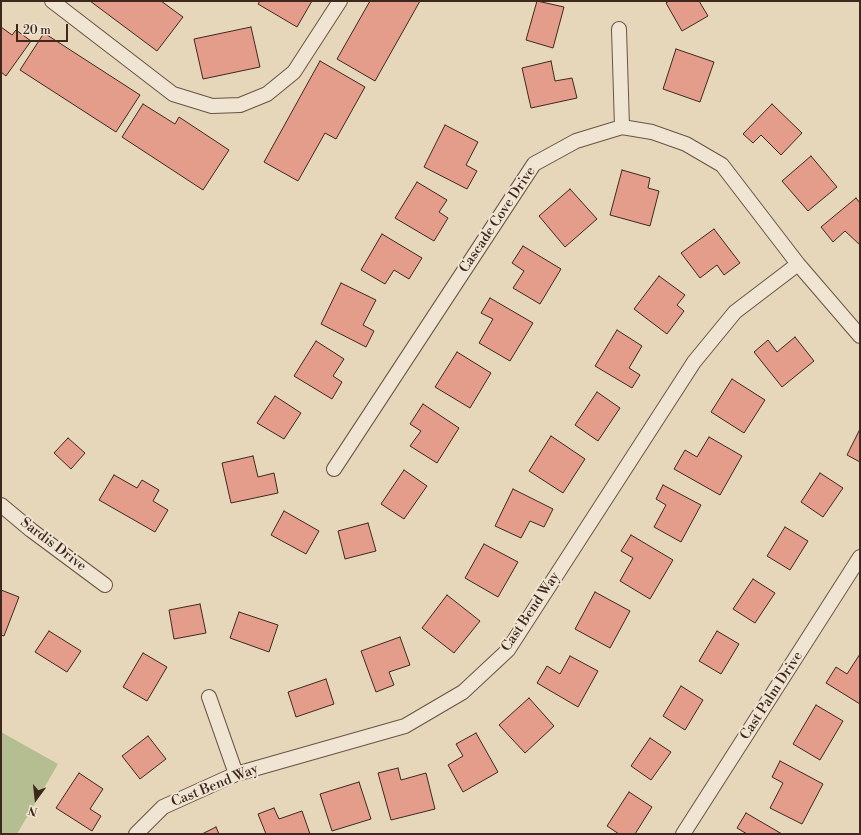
<!DOCTYPE html>
<style>
body{margin:0}
#map{position:relative;width:861px;height:835px;overflow:hidden;background:#e6d7ba;font-family:"Libre Bodoni",serif}
canvas{display:block}
.frame{position:absolute;inset:0;border:2px solid #3e281e;pointer-events:none}
.north{position:absolute;left:16px;top:779px;width:40px;height:40px;-webkit-text-stroke:3px #efe5d2;paint-order:stroke;rotate:195deg;font-size:11px;font-weight:700;line-height:16px;text-align:center;color:#3e281e}
.north::after{content:'';display:block;margin:auto;width:14px;height:18px;background:#3e281e;clip-path:polygon(50% 0,100% 100%,50% 72%,0 100%)}
.scale{position:absolute;left:16px;top:24px;width:52px;height:18px;box-sizing:border-box;border:2px solid #3e281e;border-top:0;padding-left:5px;font-size:12px;line-height:14px;white-space:nowrap;color:#3e281e;-webkit-text-stroke:3px #efe5d2;paint-order:stroke}
</style>
<div id="map">
<canvas width="861" height="835"></canvas>
<div class="frame"></div>
<div class="north">N</div>
<div class="scale">20 m</div>
</div>
<script>
const ctx = document.querySelector('canvas').getContext('2d');
ctx.lineJoin = 'round';
function fillPath(path, color) { ctx.fillStyle = color; ctx.fill(path, 'evenodd'); }
const toPath = rows => new Path2D(rows.map(r => 'M' + r).join(''));
function strokePath(path, color, width, dash) { ctx.strokeStyle = color; ctx.lineWidth = width; ctx.lineCap = dash ? 'butt' : 'round'; ctx.setLineDash(dash || []); ctx.stroke(path); }
function write(font, color, halo, rows, align = 'center') {
  ctx.font = font + ' "Libre Bodoni",serif'; ctx.lineWidth = 4; ctx.setLineDash([]); ctx.textBaseline = 'middle'; ctx.strokeStyle = halo; ctx.fillStyle = color; for (const [text, x, y, turn = 0] of rows) {
    ctx.save(); ctx.translate(x, y); ctx.rotate((+turn || 0) * Math.PI / 180); ctx.textAlign = isNaN(turn) ? turn : align; if (halo) ctx.strokeText(text, 0, 0); ctx.fillText(text, 0, 0); ctx.restore();
  }
}
fillPath(toPath([
 [1,732,58,764,17,834,1,834]
]), '#b4be90');
const building = toPath([
 [90,1,161,1,183,17,157,51,90,1],
 [260,1,312,1,297,27,258,4,260,1],
 [370,1,420,1,375,81,337,59,370,1],
 [537,1,564,7,553,48,526,40,537,1],
 [669,1,699,1,708,16,682,31,666,3,669,1],
 [1,27,12,35,16,30,31,41,6,76,1,72,1,27],
 [251,27,260,67,203,79,194,39,251,27],
 [44,33,140,95,116,132,20,70,44,33],
 [676,49,714,62,700,102,663,89,676,49],
 [320,61,365,87,336,139,325,133,298,181,264,162,320,61],
 [551,61,555,81,572,78,577,98,531,108,522,68,551,61],
 [143,104,175,124,179,117,229,150,203,190,122,137,143,104],
 [772,104,802,133,781,155,761,135,753,143,743,134,772,104],
 [445,125,478,142,466,165,477,171,467,189,424,167,445,125],
 [811,156,837,187,808,211,782,181,811,156],
 [622,170,650,178,648,188,659,191,650,226,610,215,622,170],
 [417,182,447,200,439,212,448,218,434,241,395,218,417,182],
 [570,189,597,219,565,247,539,216,570,189],
 [856,198,860,203,860,245,845,231,833,242,821,227,856,198],
 [714,229,740,263,724,275,717,265,700,278,681,253,714,229],
 [382,234,422,258,409,279,394,270,385,284,361,270,382,234],
 [523,246,561,269,540,304,513,288,524,271,512,263,523,246],
 [659,276,685,295,677,305,684,311,667,334,634,309,659,276],
 [341,283,376,300,363,325,374,331,366,347,321,324,341,283],
 [490,298,533,323,510,361,479,343,493,319,481,313,490,298],
 [617,330,642,346,629,368,640,375,632,388,595,366,617,330],
 [795,337,814,361,782,387,754,352,768,340,777,352,795,337],
 [316,341,344,359,333,376,342,382,332,399,294,376,316,341],
 [457,352,491,373,470,408,435,387,457,352],
 [732,379,765,400,744,433,711,412,732,379],
 [597,392,620,408,598,441,575,425,597,392],
 [275,396,301,413,284,439,257,423,275,396],
 [423,404,459,428,437,463,410,446,421,431,410,424,423,404],
 [860,429,860,462,847,455,860,429],
 [551,436,585,459,563,493,529,471,551,436],
 [709,437,742,456,720,495,674,469,685,450,697,457,709,437],
 [68,438,85,453,71,469,54,453,68,438],
 [253,456,258,477,274,473,278,493,231,503,222,463,253,456],
 [404,470,427,486,404,519,381,504,404,470],
 [820,473,843,488,823,517,801,502,820,473],
 [114,475,137,488,142,480,159,490,153,501,168,510,155,532,99,500,114,475],
 [663,485,701,505,681,542,654,527,666,505,656,499,663,485],
 [513,489,553,509,544,527,530,521,521,538,495,526,513,489],
 [284,511,319,531,306,554,271,535,284,511],
 [368,523,376,551,345,559,338,531,368,523],
 [785,527,808,541,790,570,767,556,785,527],
 [631,535,673,560,650,599,620,581,633,558,621,551,631,535],
 [484,544,518,562,498,597,465,578,484,544],
 [753,579,775,593,755,623,733,609,753,579],
 [1,590,19,597,4,636,1,635,1,590],
 [595,592,630,611,610,648,575,629,595,592],
 [447,595,480,621,454,653,422,628,447,595],
 [200,604,206,633,174,639,169,610,200,604],
 [239,612,278,625,269,652,230,638,239,612],
 [49,631,81,651,67,672,35,652,49,631],
 [717,631,739,644,721,674,699,661,717,631],
 [400,637,410,665,389,672,394,685,376,692,361,651,400,637],
 [143,653,167,667,147,701,123,687,143,653],
 [860,654,860,704,826,683,836,667,847,674,860,654],
 [570,656,598,671,578,707,537,683,547,666,560,674,570,656],
 [326,679,334,704,296,717,288,692,326,679],
 [681,686,703,700,685,730,663,716,681,686],
 [529,698,554,726,525,753,499,725,529,698],
 [816,705,843,721,820,760,793,744,816,705],
 [476,733,498,772,463,792,448,765,463,756,456,744,476,733],
 [148,736,166,759,140,779,122,756,148,736],
 [650,738,671,752,651,780,631,766,650,738],
 [780,761,823,784,802,824,770,808,783,783,772,777,780,761],
 [398,768,401,780,426,773,435,809,391,820,378,773,398,768],
 [79,773,103,789,90,809,101,816,92,831,56,808,79,773],
 [359,782,371,819,332,831,320,794,359,782],
 [629,792,652,807,635,834,619,834,607,826,629,792],
 [274,808,279,819,302,811,310,834,266,834,258,814,274,808],
 [746,813,782,834,747,834,737,828,746,813],
 [216,827,219,834,202,834,216,827]
]);
fillPath(building, '#e49d8a');
strokePath(building, '#3e281e', 1);
const minor = toPath([
 [52,1,173,94,212,106,240,105,267,94,294,72,340,1],
 [619,29,622,127],
 [334,469,534,164,576,141,622,127,652,132,686,144,722,165,798,264,860,336],
 [1,505,31,530,105,585],
 [209,697,236,774],
 [136,834,163,807,236,774,405,726,463,692,508,650,694,362,735,312,798,264],
 [683,834,860,557]
]);
strokePath(minor, '#685445', 16);
strokePath(minor, '#efe5d2', 14);
write('14px', '#3e281e', '#efe5d2', [
 ["Cascade Cove Drive",498,220,-56],
 ["Sardis Drive",53,545,37],
 ["Cast Bend Way",531,612,-56],
 ["Cast Palm Drive",772,696,-57],
 ["Cast Bend Way",215,786,-22]
]);
</script>
